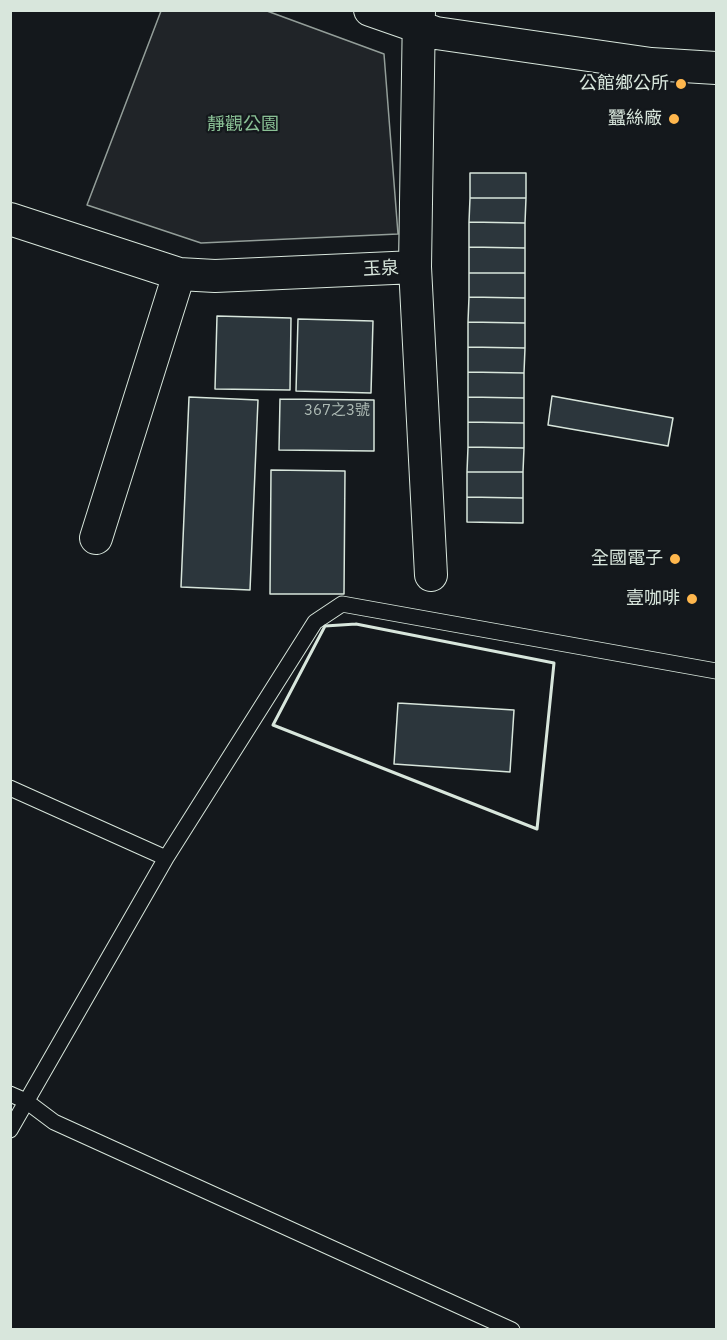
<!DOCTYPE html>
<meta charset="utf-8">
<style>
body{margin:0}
#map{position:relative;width:727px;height:1340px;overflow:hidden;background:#14181c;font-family:"IBM Plex Sans",sans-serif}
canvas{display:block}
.frame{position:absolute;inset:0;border:12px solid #d8e6dc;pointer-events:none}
</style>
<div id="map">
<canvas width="727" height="1340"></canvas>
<div class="frame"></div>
</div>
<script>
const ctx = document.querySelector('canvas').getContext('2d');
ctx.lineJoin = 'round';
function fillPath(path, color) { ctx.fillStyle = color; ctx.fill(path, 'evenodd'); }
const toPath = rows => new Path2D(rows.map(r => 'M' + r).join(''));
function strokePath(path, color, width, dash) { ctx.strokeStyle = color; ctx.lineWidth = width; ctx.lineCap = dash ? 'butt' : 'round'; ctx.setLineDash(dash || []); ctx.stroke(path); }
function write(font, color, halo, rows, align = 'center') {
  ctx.font = font + ' "IBM Plex Sans","Noto Sans TC",sans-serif'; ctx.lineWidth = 4.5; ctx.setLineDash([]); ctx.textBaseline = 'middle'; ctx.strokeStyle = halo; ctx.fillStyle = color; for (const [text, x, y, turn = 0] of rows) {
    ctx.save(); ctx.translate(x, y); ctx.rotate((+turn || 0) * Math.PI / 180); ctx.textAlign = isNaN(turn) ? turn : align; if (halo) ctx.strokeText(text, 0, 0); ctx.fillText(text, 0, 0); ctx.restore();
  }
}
const green = toPath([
 [161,11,267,11,384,54,398,234,201,243,87,205,161,11]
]);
fillPath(green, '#202428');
strokePath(green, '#939e99', 1.5);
const building = toPath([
 [470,173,526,173,526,198,470,198,470,173],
 [470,198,526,198,525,223,469,222,470,198],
 [469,222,525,223,525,248,469,247,469,222],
 [469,247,525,248,525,273,469,273,469,247],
 [469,273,525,273,525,298,469,297,469,273],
 [469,297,525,298,525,323,468,322,469,297],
 [217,316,291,318,290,390,215,389,217,316],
 [298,319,373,321,371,393,296,391,298,319],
 [468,322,525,323,525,348,468,347,468,322],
 [468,347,525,348,524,373,468,372,468,347],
 [468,372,524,373,524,398,468,397,468,372],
 [552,396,673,418,668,446,548,425,552,396],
 [189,397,258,400,250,590,181,587,189,397],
 [468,397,524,398,524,423,468,422,468,397],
 [280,399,374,400,374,451,279,450,280,399],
 [468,422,524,423,524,448,468,447,468,422],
 [468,447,524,448,523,472,467,472,468,447],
 [271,470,345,471,344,594,270,594,271,470],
 [467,472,523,472,523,498,467,497,467,472],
 [467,497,523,498,523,523,467,522,467,497],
 [398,703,514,710,510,772,394,764,398,703]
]);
fillPath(building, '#2c363c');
strokePath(building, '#d8e6dc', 1.5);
const lane = toPath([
 [10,788,166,858],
 [10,1094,26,1101,54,1122,512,1330],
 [10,1130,166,858,315,622,342,604,716,671]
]);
const street = toPath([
 [370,10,436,33,651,64,716,68],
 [10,219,179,274,215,276,415,267,419,10],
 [415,267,431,575],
 [96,538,179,274]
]);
strokePath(lane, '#d8e6dc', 17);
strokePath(street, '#d8e6dc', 34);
strokePath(lane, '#14181c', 15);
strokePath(street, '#14181c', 32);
strokePath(toPath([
 [356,624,554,663,537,829,273,725,325,626,356,624]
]), '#d8e6dc', 3);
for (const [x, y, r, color] of [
 [681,84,6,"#ffb74d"],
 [674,119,6,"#ffb74d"],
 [675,559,6,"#ffb74d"],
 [692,599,6,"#ffb74d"]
]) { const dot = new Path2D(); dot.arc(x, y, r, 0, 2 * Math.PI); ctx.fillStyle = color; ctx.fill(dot); strokePath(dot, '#14181c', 2); }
write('15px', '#adbab4', null, [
 ["367之3號",337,411]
]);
write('18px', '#d8e6dc', '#14181c', [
 ["公館鄉公所",669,84],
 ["蠶絲廠",662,119],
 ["全國電子",663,559],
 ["壹咖啡",680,599]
], 'right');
write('18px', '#8ac095', '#14181c', [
 ["靜觀公園",243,125]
]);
write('18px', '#d8e6dc', '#14181c', [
 ["玉泉",381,269,-3]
]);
</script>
